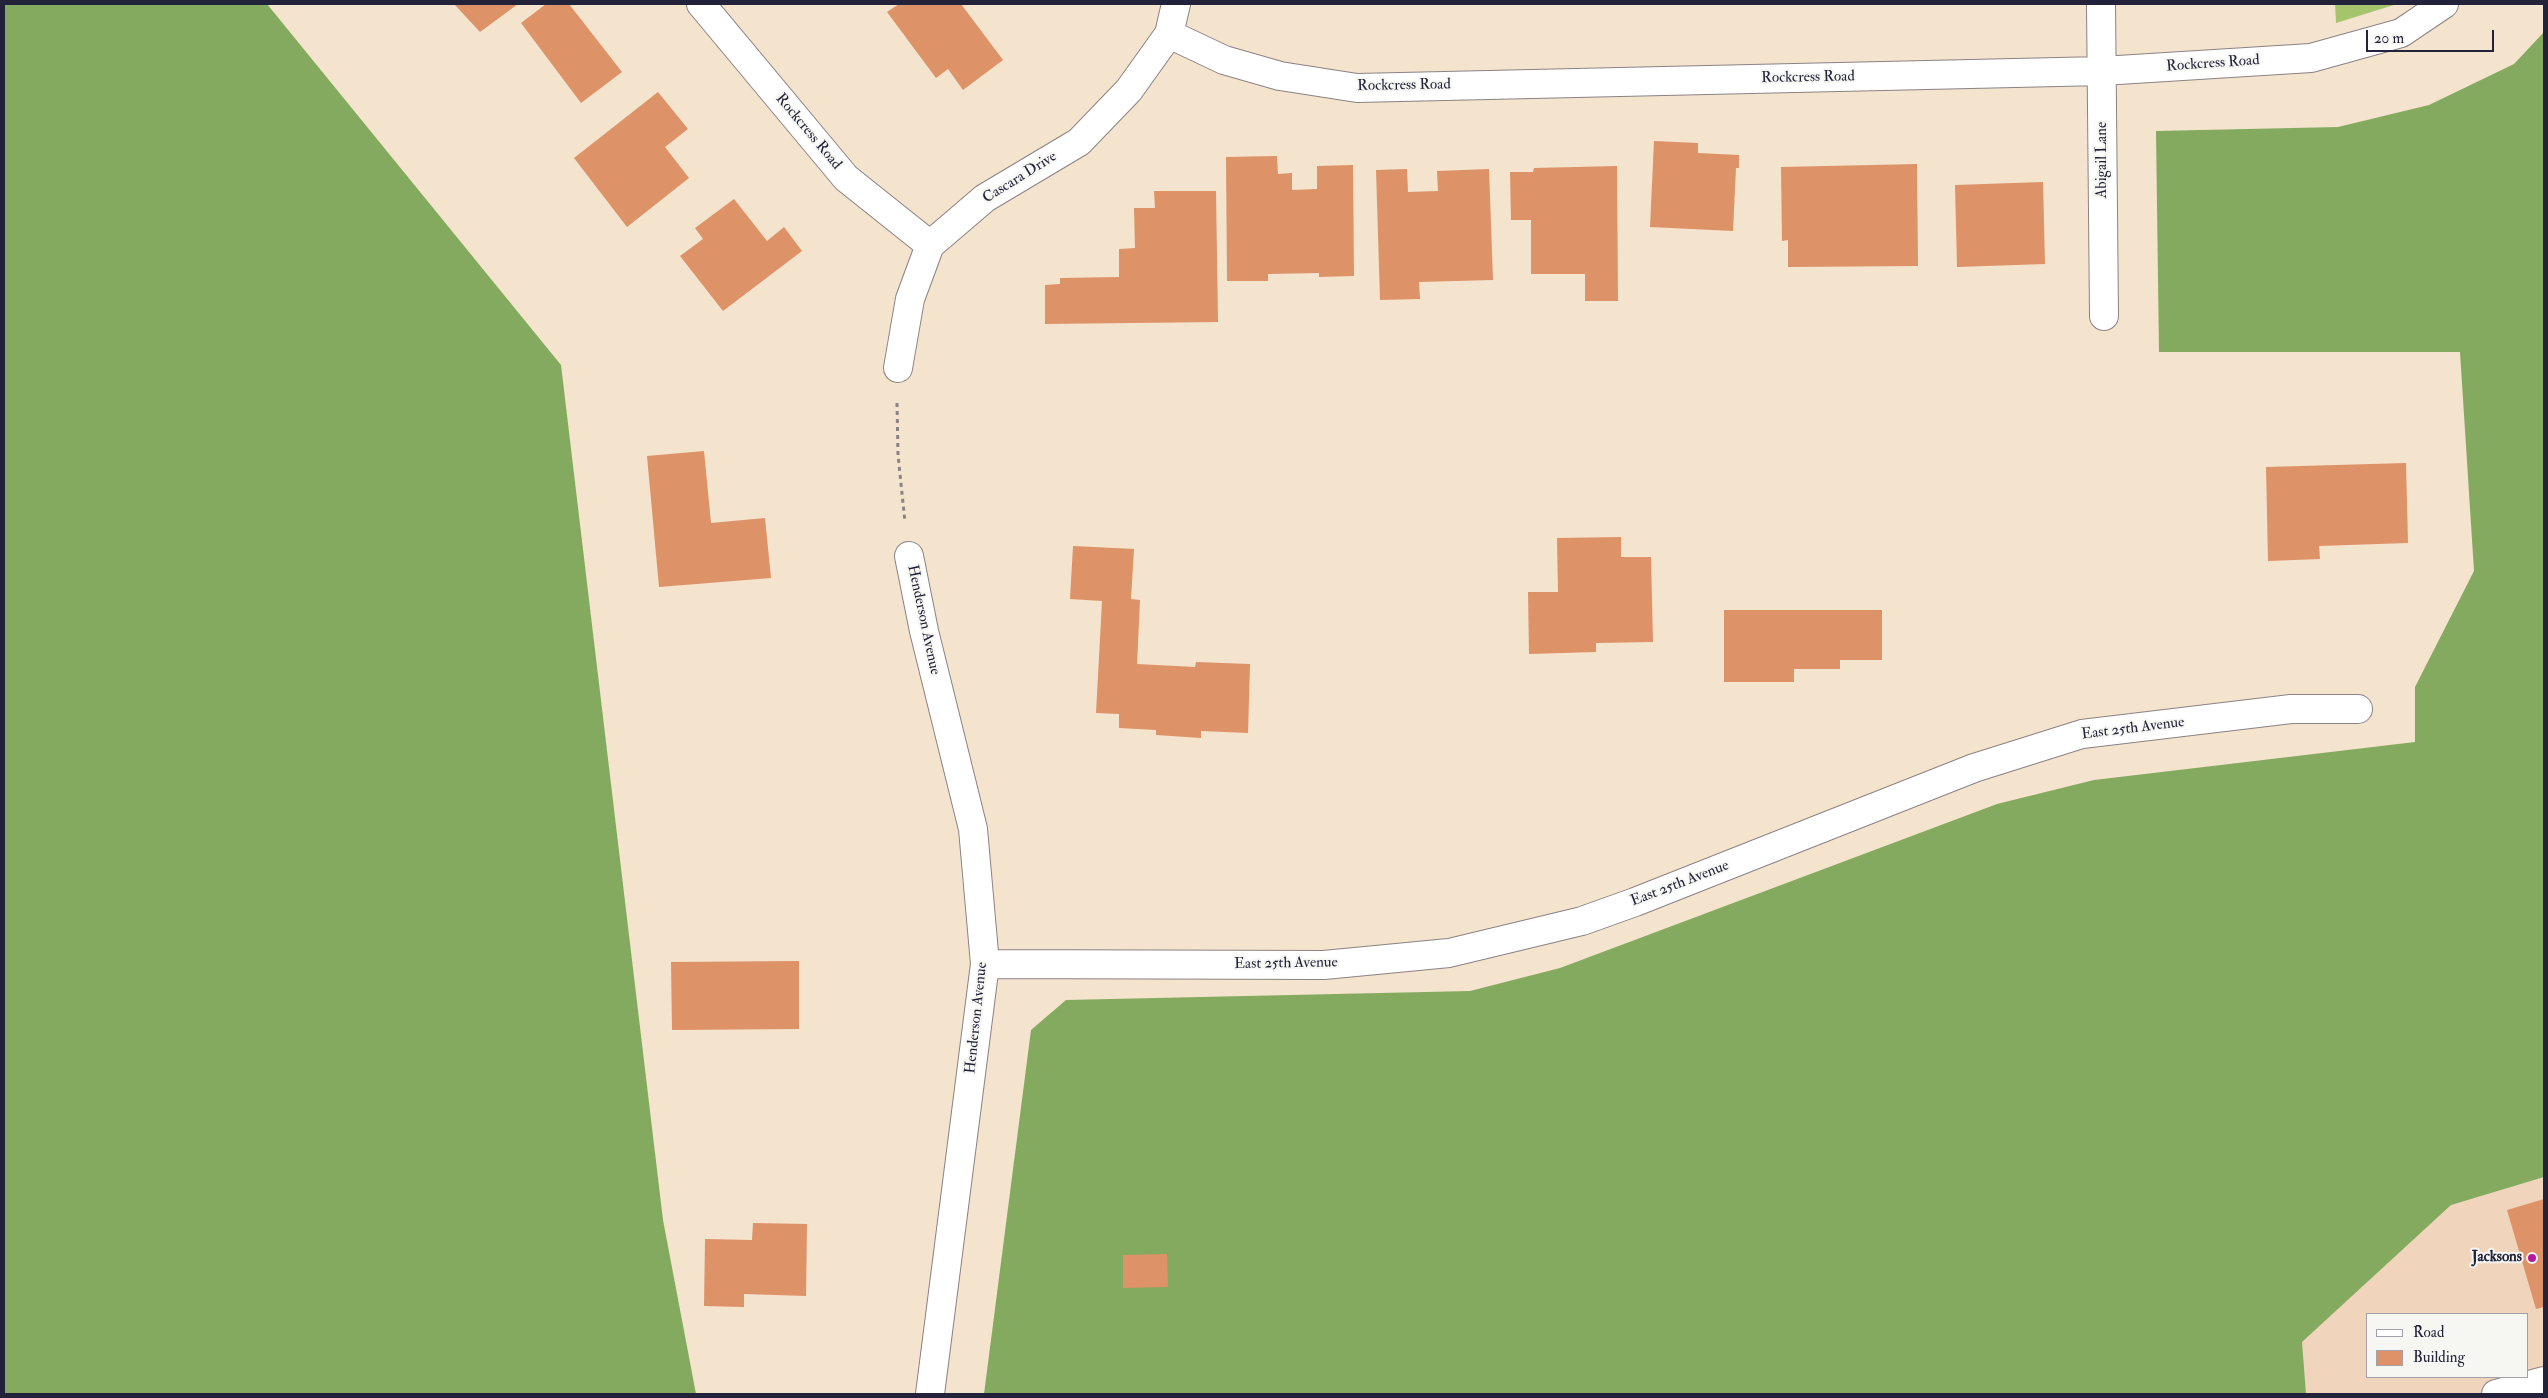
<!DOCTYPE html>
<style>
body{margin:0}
#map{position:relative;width:2548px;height:1398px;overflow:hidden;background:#f4e3cd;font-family:"IM FELL Double Pica",serif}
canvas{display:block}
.frame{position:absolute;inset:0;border:5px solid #22223b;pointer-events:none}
.legend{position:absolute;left:2366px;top:1313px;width:162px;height:65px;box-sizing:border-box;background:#f6f6f2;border:1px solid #a1a1a9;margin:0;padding:6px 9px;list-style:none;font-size:15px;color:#22223b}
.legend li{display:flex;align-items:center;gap:10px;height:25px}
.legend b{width:25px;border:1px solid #a1a1a9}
.scale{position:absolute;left:2366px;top:30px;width:128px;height:22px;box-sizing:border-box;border:2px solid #22223b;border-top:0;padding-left:6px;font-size:15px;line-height:18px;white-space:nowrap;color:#22223b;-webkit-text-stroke:4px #f6f6f2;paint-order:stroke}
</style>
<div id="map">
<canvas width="2548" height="1398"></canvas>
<div class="frame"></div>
<ul class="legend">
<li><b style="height:6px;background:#fff"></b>Road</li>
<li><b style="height:14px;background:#dd9268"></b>Building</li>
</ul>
<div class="scale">20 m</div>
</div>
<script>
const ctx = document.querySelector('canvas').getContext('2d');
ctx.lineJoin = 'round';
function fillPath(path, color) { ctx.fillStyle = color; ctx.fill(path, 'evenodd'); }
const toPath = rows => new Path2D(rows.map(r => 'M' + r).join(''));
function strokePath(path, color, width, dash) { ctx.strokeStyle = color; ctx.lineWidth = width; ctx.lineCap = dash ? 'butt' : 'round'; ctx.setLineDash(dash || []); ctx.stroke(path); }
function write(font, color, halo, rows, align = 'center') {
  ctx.font = font + ' "IM FELL Double Pica",serif'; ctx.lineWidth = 4; ctx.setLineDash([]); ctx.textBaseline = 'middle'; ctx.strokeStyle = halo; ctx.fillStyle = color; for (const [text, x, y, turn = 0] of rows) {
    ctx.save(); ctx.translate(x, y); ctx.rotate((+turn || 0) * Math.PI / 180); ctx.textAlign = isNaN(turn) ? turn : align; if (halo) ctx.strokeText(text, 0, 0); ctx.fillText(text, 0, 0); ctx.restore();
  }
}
fillPath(toPath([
 [2544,1177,2544,1394,2306,1394,2301,1342,2451,1204],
 [2367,1314,2527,1314,2527,1377,2367,1377]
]), '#f0d5bc');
fillPath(toPath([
 [2335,4,2397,4,2336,23]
]), '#a5c46c');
fillPath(toPath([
 [4,4,267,4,561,365,663,1220,696,1394,4,1394],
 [2544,32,2544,1177,2451,1205,2302,1342,2306,1394,984,1394,1031,1030,1066,1000,1470,991,1560,968,1997,804,2094,780,2415,742,2415,687,2474,571,2460,352,2159,352,2156,131,2338,127,2429,105,2514,64]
]), '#84aa60');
fillPath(toPath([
 [454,4,518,4,480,32],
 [546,4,569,4,622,72,581,103,521,23],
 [899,4,961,4,1003,60,963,90,948,69,936,78,887,12],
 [658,92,688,129,665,147,689,178,627,227,574,158],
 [1654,141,1698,143,1698,153,1739,155,1739,168,1736,168,1733,231,1650,227],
 [1277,156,1278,174,1292,173,1292,190,1317,189,1317,166,1353,165,1354,276,1319,277,1319,273,1268,274,1268,281,1227,281,1226,157],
 [1917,164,1918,266,1788,267,1788,240,1782,241,1781,167],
 [1617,166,1618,301,1585,301,1585,274,1531,274,1531,220,1511,220,1510,172,1533,172,1534,168],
 [1407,169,1408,192,1438,191,1437,171,1489,169,1493,280,1419,282,1420,299,1380,300,1376,170],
 [2043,182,2045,264,1957,267,1955,185],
 [1154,191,1216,191,1218,322,1045,324,1045,285,1060,284,1060,278,1119,277,1119,249,1135,248,1134,208,1155,208],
 [734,199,767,241,784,227,802,251,723,311,680,256,703,239,695,228],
 [704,451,711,523,765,518,771,578,659,587,647,456],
 [2406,463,2408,543,2319,546,2320,559,2268,561,2266,467],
 [1621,537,1621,557,1651,557,1653,642,1596,643,1596,652,1529,654,1528,592,1558,592,1557,538],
 [1073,546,1134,549,1131,599,1140,600,1137,664,1195,667,1196,662,1250,664,1248,733,1201,731,1201,738,1156,735,1156,730,1119,728,1119,714,1096,713,1102,601,1070,599],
 [1724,610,1882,610,1882,660,1840,660,1840,669,1794,669,1794,682,1724,682],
 [799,961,799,1029,672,1030,671,962],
 [2544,1199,2544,1307,2536,1309,2507,1210],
 [753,1223,807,1224,806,1296,744,1294,744,1307,704,1306,705,1239,752,1240],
 [1167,1254,1168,1287,1123,1288,1123,1255]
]), '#dd9268');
const minor = toPath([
 [701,4,846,178,930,245],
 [2101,4,2104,316],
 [1169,34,1224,60,1280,76,1357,88,2102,71,2311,58,2401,33,2444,4],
 [898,368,910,299,930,245,985,198,1079,142,1129,90,1169,34,1176,4],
 [909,556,924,631,973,829,985,964,930,1394],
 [985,964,1324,965,1449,953,1582,921,1635,902,1974,768,2082,734,2291,709,2358,709],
 [2496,1394,2544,1381]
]);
strokePath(minor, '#8b8284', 30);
strokePath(toPath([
 [897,403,898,455,905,522]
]), '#8b8284', 3, [4, 4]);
strokePath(minor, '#fff', 28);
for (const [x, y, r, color] of [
 [2532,1258,5,"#b5179e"]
]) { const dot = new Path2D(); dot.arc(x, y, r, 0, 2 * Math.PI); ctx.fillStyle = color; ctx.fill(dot); strokePath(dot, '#f6f6f2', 2); }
write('15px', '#22223b', '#f6f6f2', [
 ["Rockcress Road",2213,64,-4],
 ["Rockcress Road",1808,78,-1],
 ["Rockcress Road",1404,86,-1],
 ["Rockcress Road",808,132,50],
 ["Abigail Lane",2103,160,-90],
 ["Cascara Drive",1020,178,-32],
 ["Henderson Avenue",923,620,78],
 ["East 25th Avenue",2133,729,-7],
 ["East 25th Avenue",1680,884,-21],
 ["East 25th Avenue",1286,964,-1],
 ["Henderson Avenue",977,1018,-84]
]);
write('bold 15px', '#22223b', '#f6f6f2', [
 ["Jacksons",2522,1258]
], 'right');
</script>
